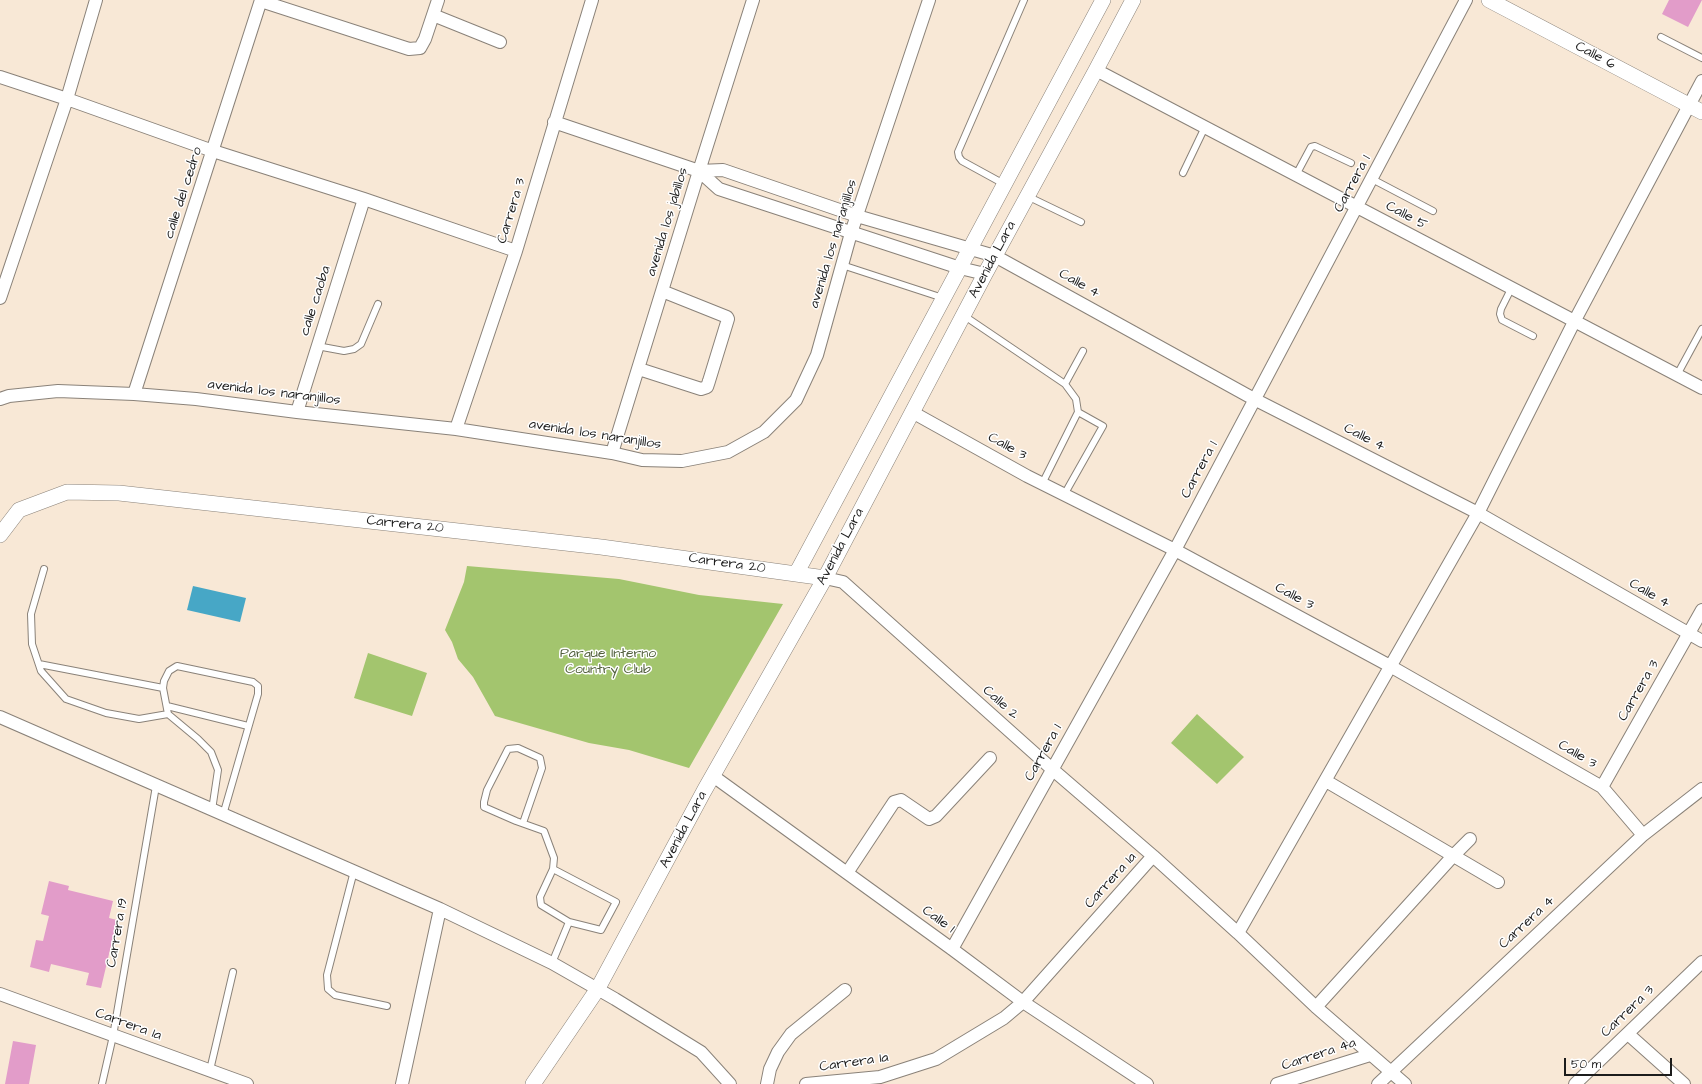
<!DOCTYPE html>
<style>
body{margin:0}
#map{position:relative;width:1702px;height:1084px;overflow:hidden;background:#f8e8d6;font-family:"Architects Daughter",sans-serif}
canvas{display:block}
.scale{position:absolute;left:1564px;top:1058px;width:108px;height:18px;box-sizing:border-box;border:2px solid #1c1c1c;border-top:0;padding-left:5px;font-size:12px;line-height:14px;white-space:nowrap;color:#1c1c1c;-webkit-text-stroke:3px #fff;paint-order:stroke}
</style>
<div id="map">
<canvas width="1702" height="1084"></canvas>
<div class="scale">50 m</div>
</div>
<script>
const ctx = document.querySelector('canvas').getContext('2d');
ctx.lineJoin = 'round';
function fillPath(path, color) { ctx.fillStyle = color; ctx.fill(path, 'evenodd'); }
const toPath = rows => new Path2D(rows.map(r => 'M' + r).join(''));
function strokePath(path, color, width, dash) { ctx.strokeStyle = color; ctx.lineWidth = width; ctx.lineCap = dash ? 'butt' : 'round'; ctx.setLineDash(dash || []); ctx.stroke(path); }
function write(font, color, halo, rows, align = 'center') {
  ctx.font = font + ' "Architects Daughter",sans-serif'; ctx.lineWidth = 3; ctx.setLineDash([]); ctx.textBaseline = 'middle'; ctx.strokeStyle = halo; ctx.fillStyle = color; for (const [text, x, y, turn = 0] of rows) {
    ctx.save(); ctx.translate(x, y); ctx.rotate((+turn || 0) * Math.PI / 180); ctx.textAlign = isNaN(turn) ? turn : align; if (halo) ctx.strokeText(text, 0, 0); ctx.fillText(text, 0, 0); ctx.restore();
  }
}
fillPath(toPath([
 [467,566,619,579,699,595,783,604,689,768,629,750,589,743,495,716,473,677,458,659,452,642,445,630,464,582],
 [368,653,427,673,412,716,354,698],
 [1197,714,1244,757,1217,784,1171,743]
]), '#a3c56e');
fillPath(toPath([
 [193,586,246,598,240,622,187,610]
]), '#47a7c6');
fillPath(toPath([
 [1669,0,1702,0,1688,27,1662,14],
 [49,881,69,886,68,890,113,901,109,918,117,920,101,988,86,985,89,973,51,964,49,972,30,967,36,940,43,941,49,916,41,914],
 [13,1041,36,1045,29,1084,5,1084]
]), '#e29cc9');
const service = toPath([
 [1661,37,1702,58],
 [1183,173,1205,127],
 [1296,175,1311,147,1315,146,1351,163],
 [1372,179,1433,211],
 [1004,184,962,161,959,157,958,152,1024,0],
 [1027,196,1081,222],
 [842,265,943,298],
 [1511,289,1501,309,1500,314,1502,320,1533,336],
 [963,315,1065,384,1076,399,1078,412,1042,484],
 [317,346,344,351,354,349,361,344,378,304],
 [1677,375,1702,329],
 [1065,384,1083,351],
 [1064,495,1103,426,1078,412],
 [44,569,31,614,32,644,41,671,66,699,106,713,139,719,168,714],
 [39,664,163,688],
 [167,706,248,726],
 [212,810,218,770,211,752,198,739,168,714,163,688,164,681,169,671,177,666,253,682,258,686,258,694,223,815],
 [523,823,542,768,540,758,518,748,508,749,487,790,484,802,484,807,516,821,544,831,554,858,553,869,540,897,541,905,569,922,552,963],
 [553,869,616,902,601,930,569,922],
 [354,871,327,975,328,989,335,995,387,1006],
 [210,1070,233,972],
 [102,1084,113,1036,156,786]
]);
const minor = toPath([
 [261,1,409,49,420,48,425,39,438,0],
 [433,15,500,42],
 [1096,70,1702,388],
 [0,77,67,99,213,151,364,199,516,251],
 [554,122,699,171,723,170,857,216,995,256,1254,399,1478,513,1702,641],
 [699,171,719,189,960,268,985,274],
 [0,298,67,99,96,0],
 [639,369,701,389,707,387,709,381,728,319,727,317,662,291],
 [134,394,261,0],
 [0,399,9,396,58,391,134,394,196,399,297,412,456,429,612,453,642,460,682,461,728,452,764,432,796,400,817,355,851,233,929,0],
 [297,412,364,199],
 [912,412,1027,476,1175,550,1390,666,1602,787,1643,835],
 [456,429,516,251,592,0],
 [612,453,699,171,753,0],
 [825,578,843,582,1052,769,1153,856],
 [0,717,440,909,552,963,615,999,701,1052,730,1084],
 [713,776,952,949,1023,1002,1147,1084],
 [1326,781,1498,882],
 [1602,787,1702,610],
 [847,873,894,802,901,800,929,819,936,816,990,758],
 [1238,933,1478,513,1574,322,1702,81],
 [952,949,1175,550,1466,0],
 [0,994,247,1084],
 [1316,1007,1453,856,1470,839],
 [1628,1034,1684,1084],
 [402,1084,440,909],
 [767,1084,770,1069,778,1052,791,1034,845,990],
 [806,1084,880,1077,936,1059,1004,1018,1023,1002,1153,856,1238,933,1316,1007,1405,1084],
 [1277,1084,1370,1055],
 [1378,1084,1643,835,1702,789],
 [1575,1084,1702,962]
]);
const tertiary = toPath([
 [1489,0,1702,112],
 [0,535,19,510,67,492,119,493,601,547,825,578],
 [796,574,1103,0],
 [533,1084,597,990,704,791,825,578,985,274,1096,70,1133,0]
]);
strokePath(service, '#8a8279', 8);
strokePath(minor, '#8a8279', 14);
strokePath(tertiary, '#8a8279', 16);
strokePath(service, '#fff', 6);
strokePath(minor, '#fff', 12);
strokePath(tertiary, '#fff', 15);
write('14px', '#1c1c1c', '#fff', [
 ["Calle 6",1595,56,28],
 ["Carrera 1",1353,184,-62],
 ["calle del cedro",184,193,-72],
 ["Carrera 3",512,211,-73],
 ["Calle 5",1406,216,28],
 ["avenida los jabillos",668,222,-73],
 ["avenida los naranjillos",834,244,-73],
 ["Avenida Lara",993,260,-62],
 ["Calle 4",1079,284,29],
 ["calle caoba",316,301,-72],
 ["avenida los naranjillos",274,393,7],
 ["avenida los naranjillos",595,435,9],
 ["Calle 4",1364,438,27],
 ["Calle 3",1007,447,29],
 ["Carrera 1",1200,470,-62],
 ["Carrera 20",405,525,6],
 ["Avenida Lara",841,547,-62],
 ["Carrera 20",727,564,8],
 ["Calle 4",1649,594,30],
 ["Calle 3",1294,597,28],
 ["Carrera 3",1639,691,-60],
 ["Calle 2",1000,703,42],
 ["Carrera 1",1044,753,-61],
 ["Calle 3",1577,755,30],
 ["Avenida Lara",684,830,-62],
 ["Carrera 1a",1111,881,-48],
 ["Calle 1",938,920,36],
 ["Carrera 4",1527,923,-43],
 ["Carrera 19",118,933,-80],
 ["Carrera 3",1628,1012,-44],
 ["Carrera 1a",128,1025,20],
 ["Carrera 4a",1319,1055,-18],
 ["Carrera 1a",854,1063,-8]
]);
write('14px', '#52603d', '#fff', [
 ["Parque Interno",608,654],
 ["Country Club",608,670]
]);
</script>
